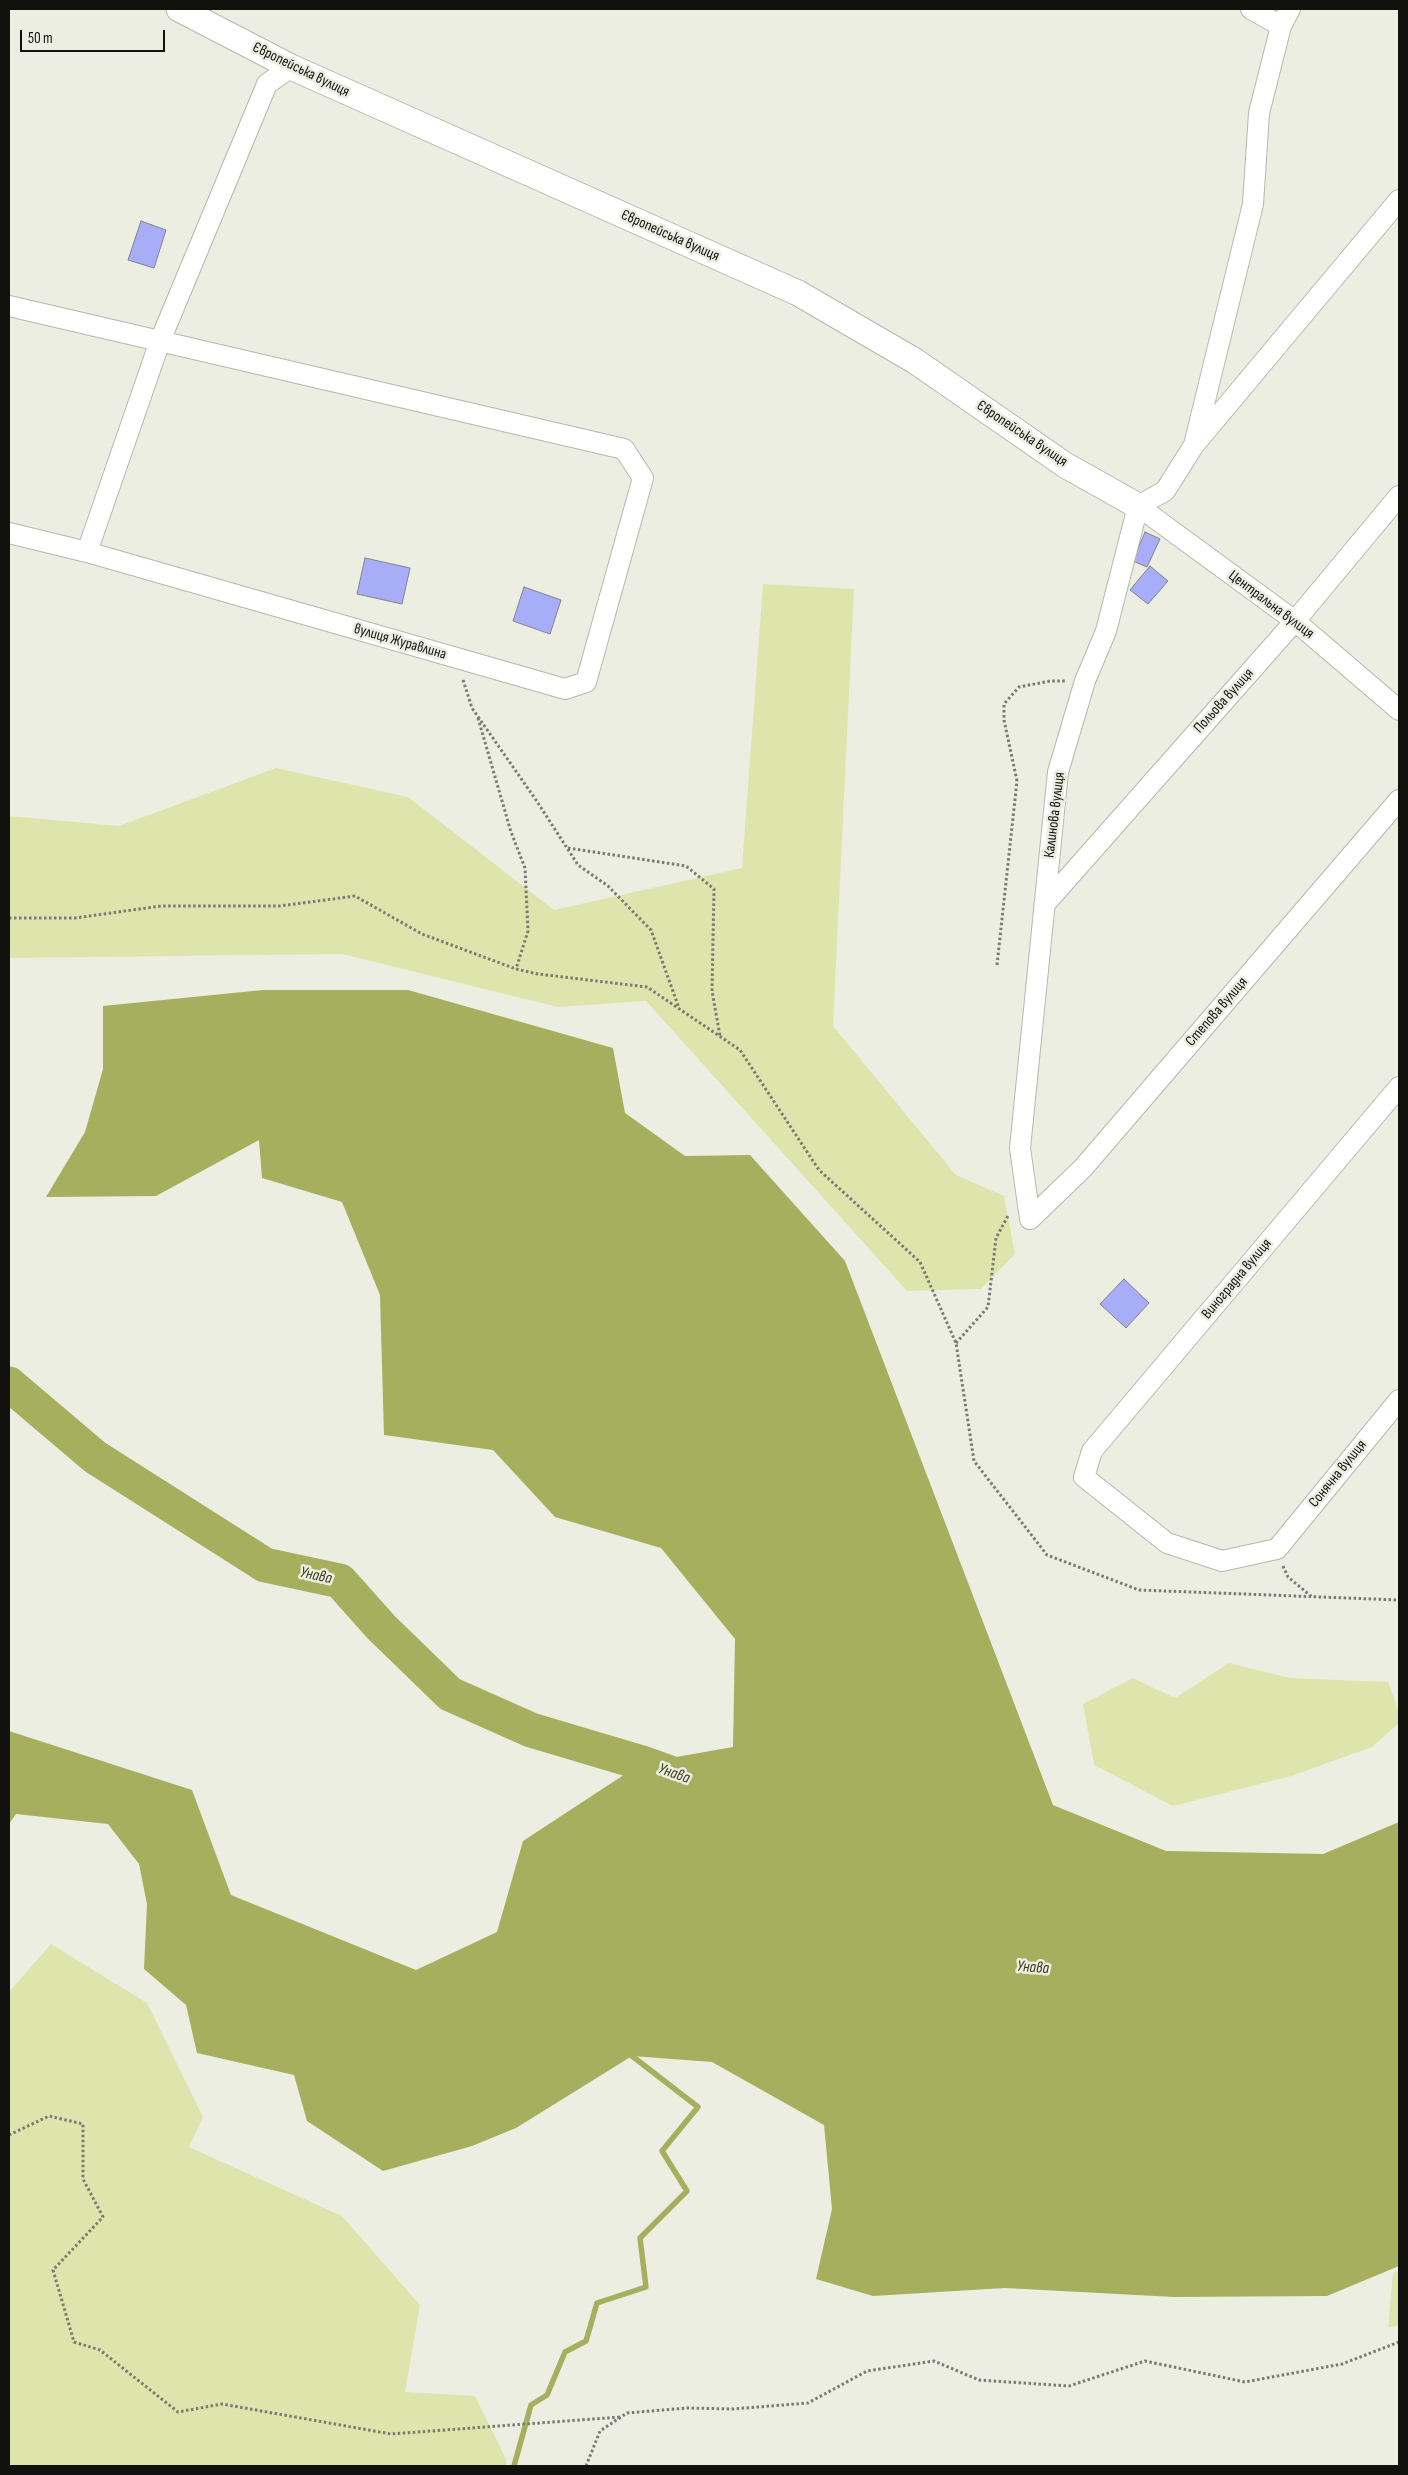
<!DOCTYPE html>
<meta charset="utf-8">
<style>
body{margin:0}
#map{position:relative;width:1408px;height:2475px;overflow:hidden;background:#eceee2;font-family:"Sofia Sans Condensed",sans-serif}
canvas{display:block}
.frame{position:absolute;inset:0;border:10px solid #11120d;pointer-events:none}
.scale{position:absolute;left:20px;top:30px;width:145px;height:22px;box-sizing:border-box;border:2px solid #11120d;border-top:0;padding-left:6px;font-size:15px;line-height:18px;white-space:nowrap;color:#11120d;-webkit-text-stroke:4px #eceee2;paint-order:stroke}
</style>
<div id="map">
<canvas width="1408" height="2475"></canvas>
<div class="frame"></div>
<div class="scale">50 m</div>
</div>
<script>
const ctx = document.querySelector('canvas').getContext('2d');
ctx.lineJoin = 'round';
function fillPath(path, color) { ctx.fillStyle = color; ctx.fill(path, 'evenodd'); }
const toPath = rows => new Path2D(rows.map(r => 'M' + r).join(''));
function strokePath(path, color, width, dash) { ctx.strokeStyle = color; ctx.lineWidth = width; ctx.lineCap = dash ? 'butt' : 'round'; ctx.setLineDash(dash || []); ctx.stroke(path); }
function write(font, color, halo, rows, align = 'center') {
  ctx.font = font + ' "Sofia Sans Condensed",sans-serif'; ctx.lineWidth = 5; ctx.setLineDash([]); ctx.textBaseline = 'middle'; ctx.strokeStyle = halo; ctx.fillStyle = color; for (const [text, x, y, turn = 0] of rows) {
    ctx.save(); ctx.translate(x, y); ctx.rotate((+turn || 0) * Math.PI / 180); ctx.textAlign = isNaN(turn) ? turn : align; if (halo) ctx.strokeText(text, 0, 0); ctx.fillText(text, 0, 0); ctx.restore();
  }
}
fillPath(toPath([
 [763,584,854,589,833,1026,956,1175,1004,1196,1015,1254,981,1289,907,1291,646,1001,558,1007,342,954,9,958,9,816,119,826,276,768,408,797,554,910,742,868],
 [1229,1663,1290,1678,1388,1682,1399,1712,1399,1723,1372,1747,1291,1776,1173,1806,1094,1765,1083,1704,1133,1678,1175,1698],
 [51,1944,147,2003,203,2117,189,2147,342,2216,420,2305,405,2392,475,2396,506,2459,506,2466,9,2466,9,1992],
 [1399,2270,1399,2325,1388,2328,1393,2273]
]), '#dee5ac');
fillPath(toPath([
 [263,990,408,990,613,1048,625,1113,685,1156,750,1155,845,1261,1053,1805,1166,1851,1323,1854,1399,1822,1399,2266,1327,2296,1174,2297,1005,2288,873,2296,816,2279,832,2209,824,2125,712,2062,632,2056,516,2128,472,2146,383,2171,307,2121,294,2075,197,2053,186,2005,144,1969,147,1904,139,1864,108,1824,16,1814,9,1824,9,1731,192,1790,231,1895,416,1970,497,1932,523,1841,642,1763,733,1747,735,1639,661,1548,555,1517,493,1450,384,1435,380,1295,342,1202,262,1178,259,1140,156,1196,46,1197,85,1132,103,1069,103,1006]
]), '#a6af5d');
strokePath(toPath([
 [514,2466,531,2405,547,2395,565,2352,586,2341,597,2303,646,2287,640,2238,687,2191,662,2151,698,2107,632,2056]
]), '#a6af5d', 5.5);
strokePath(toPath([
 [9,1384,95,1457,265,1565,340,1581,381,1627,450,1694,531,1730,642,1763,687,1779]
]), '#a6af5d', 35);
const building = toPath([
 [141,221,166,230,154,268,128,260,141,221],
 [1145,532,1160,539,1147,567,1133,561,1145,532],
 [365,558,410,568,402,604,357,594,365,558],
 [1150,566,1168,581,1148,604,1130,590,1150,566],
 [524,587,561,600,550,634,513,621,524,587],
 [1124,1279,1149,1303,1126,1328,1100,1304,1124,1279]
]);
fillPath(building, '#a8adf8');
strokePath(building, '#81828e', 1);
const minor = toPath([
 [1251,9,1281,26],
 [9,306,624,449,643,478,586,682,565,689,87,552,9,533],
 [1195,441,1253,204,1259,113,1281,26,1290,9],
 [1138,506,1295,621,1399,710],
 [87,552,160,341,267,84,291,67],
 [1045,904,1295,621,1399,496],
 [1399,1087,1092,1451,1084,1477,1167,1543,1222,1561,1277,1549,1399,1400],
 [1030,1219,1020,1148,1058,772,1085,681,1106,631,1138,506,1165,491,1194,445,1399,200],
 [1030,1219,1083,1168,1399,800]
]);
const tertiary = toPath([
 [179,9,291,67,798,293,915,361,1065,465,1138,506]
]);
strokePath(minor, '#b6b8ac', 22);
strokePath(tertiary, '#b6b8ac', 27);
strokePath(toPath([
 [463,680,472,708,536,800,578,865,608,886,651,930,679,1008],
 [478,718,511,832,525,868,528,931,516,969],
 [568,848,686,866,714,889,712,991,720,1036],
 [9,918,75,918,161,906,280,906,355,896,422,934,516,969,538,974,647,987,740,1050,819,1170,920,1262,956,1343,974,1461,1047,1555,1139,1590,1399,1600],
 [997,965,1017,781,1004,720,1004,704,1019,687,1050,681,1067,681],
 [956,1343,988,1307,996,1238,1009,1214],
 [1283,1566,1288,1577,1312,1597],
 [9,2135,49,2116,83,2124,83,2179,103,2217,53,2270,74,2342,100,2350,178,2412,222,2404,391,2434,620,2417],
 [586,2466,600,2431,627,2413,687,2408,733,2409,808,2403,867,2371,934,2361,979,2380,1069,2386,1145,2361,1245,2382,1342,2364,1399,2342]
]), '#797b73', 3, [2.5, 2.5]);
strokePath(minor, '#fff', 20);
strokePath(tertiary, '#fff', 25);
write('15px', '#11120d', '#eceee2', [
 ["Європейська вулиця",301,70,26],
 ["Європейська вулиця",670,236,24],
 ["Європейська вулиця",1022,434,34],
 ["Центральна вулиця",1271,605,37],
 ["вулиця Журавлина",400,642,16],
 ["Польова вулиця",1224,701,-48],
 ["Калинова вулиця",1055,815,-83],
 ["Степова вулиця",1217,1012,-49],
 ["Виноградна вулиця",1237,1279,-50],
 ["Сонячна вулиця",1338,1474,-51]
]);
write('italic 16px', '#383c18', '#eceee2', [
 ["Унава",316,1576,12],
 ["Унава",674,1774,19],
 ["Унава",1033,1968,4]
]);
</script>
